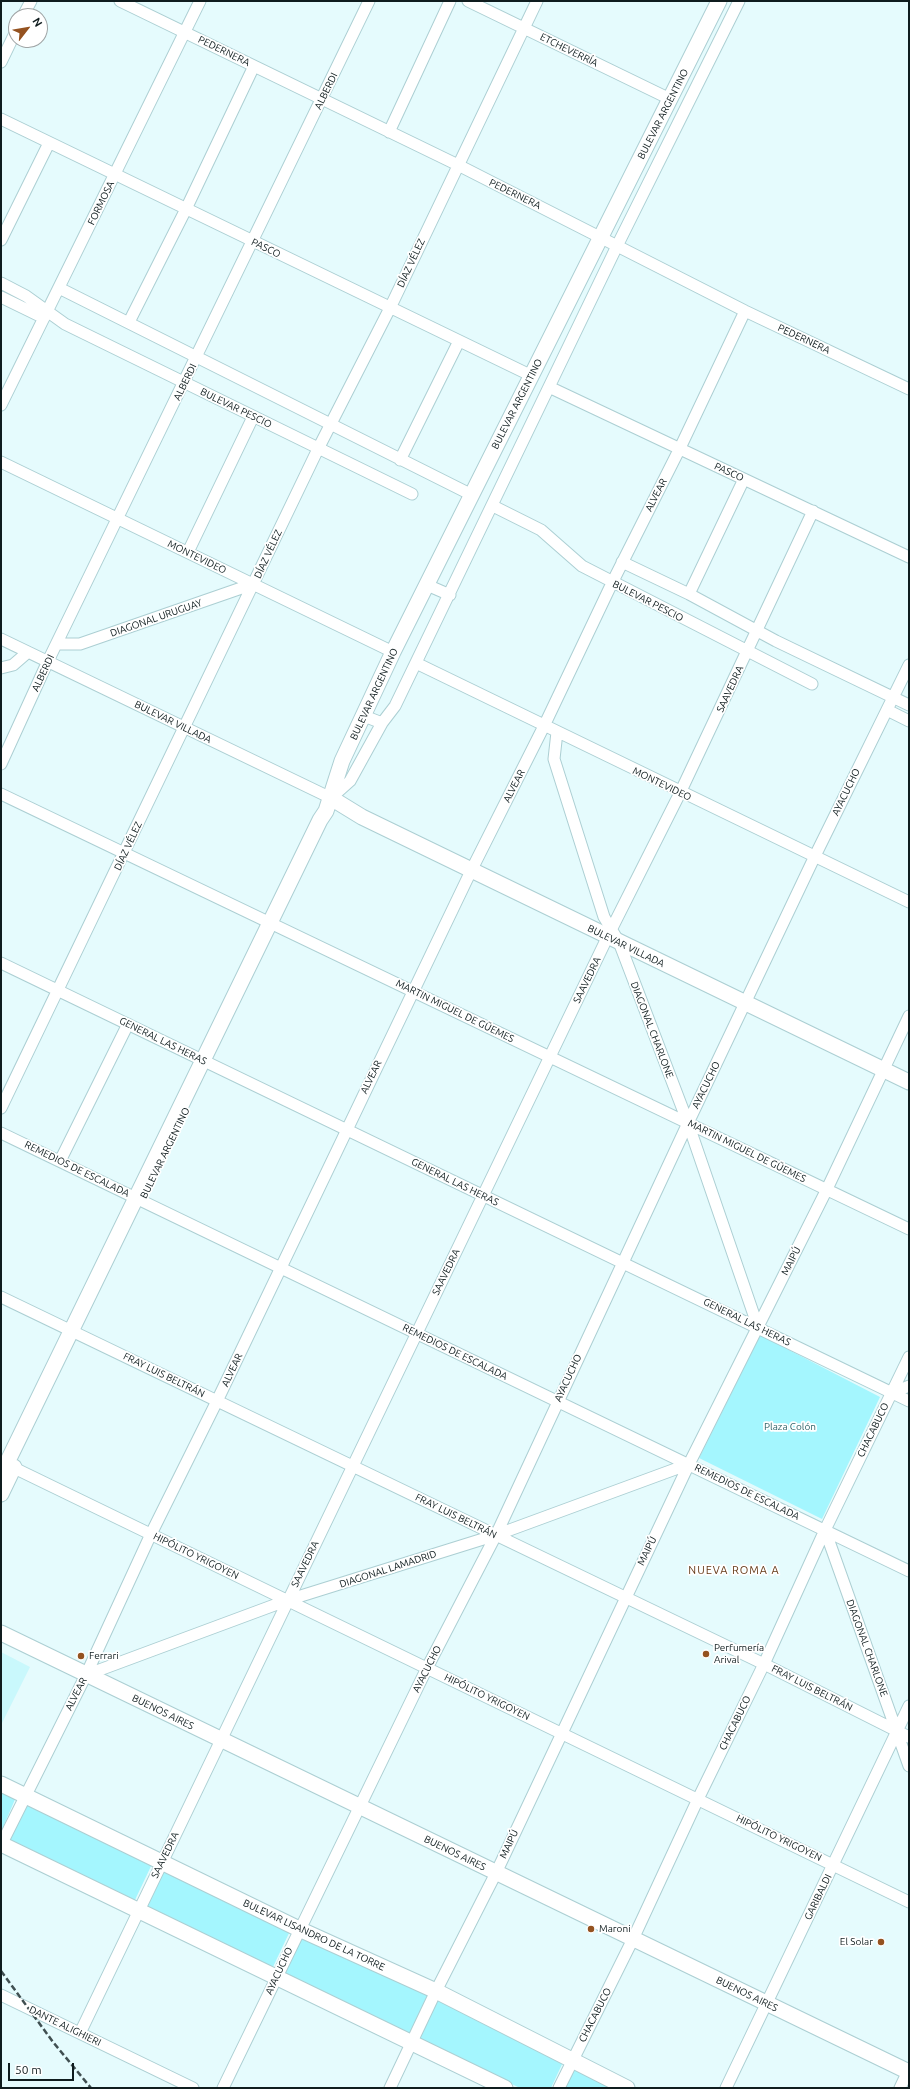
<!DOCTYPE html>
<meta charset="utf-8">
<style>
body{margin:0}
#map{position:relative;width:910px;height:2089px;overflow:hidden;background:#e5fbfd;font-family:Ubuntu,sans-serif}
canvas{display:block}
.frame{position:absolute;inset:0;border:2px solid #0f1c1e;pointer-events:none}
.north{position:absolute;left:8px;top:8px;width:40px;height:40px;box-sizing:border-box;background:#fff;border:1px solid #9fa4a5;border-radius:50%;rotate:59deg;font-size:11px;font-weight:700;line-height:16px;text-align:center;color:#0f1c1e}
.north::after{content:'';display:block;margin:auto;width:14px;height:18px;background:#945220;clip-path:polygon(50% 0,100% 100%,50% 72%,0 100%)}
.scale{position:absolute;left:8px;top:2063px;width:66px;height:18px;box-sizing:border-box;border:2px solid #0f1c1e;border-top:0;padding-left:5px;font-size:12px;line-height:14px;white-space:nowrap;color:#0f1c1e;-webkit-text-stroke:3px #fff;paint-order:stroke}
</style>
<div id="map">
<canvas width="910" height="2089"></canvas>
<div class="frame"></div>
<div class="north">N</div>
<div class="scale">50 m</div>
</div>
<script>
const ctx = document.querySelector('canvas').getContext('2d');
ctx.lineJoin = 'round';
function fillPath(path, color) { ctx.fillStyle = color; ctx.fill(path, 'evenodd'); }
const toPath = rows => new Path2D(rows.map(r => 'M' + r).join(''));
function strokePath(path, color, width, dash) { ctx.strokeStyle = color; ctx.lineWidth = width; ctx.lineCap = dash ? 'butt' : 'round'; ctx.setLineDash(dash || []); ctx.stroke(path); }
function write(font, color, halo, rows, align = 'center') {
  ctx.font = font + ' Ubuntu,sans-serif'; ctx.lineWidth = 3.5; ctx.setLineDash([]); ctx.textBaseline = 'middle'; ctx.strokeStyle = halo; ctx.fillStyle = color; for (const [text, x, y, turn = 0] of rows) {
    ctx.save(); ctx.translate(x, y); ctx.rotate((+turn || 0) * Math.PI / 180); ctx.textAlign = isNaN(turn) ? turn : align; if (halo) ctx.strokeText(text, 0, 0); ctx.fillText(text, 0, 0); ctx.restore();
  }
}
fillPath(toPath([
 [1,1652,30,1667,1,1725]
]), '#c9f8fc');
fillPath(toPath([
 [760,1335,880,1397,822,1519,699,1458],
 [1,1790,16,1797,1,1832],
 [27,1802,153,1862,134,1902,8,1842],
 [165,1869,291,1929,272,1969,146,1908],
 [302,1935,428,1995,409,2034,283,1974],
 [438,2000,564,2060,551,2088,520,2088,419,2040],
 [574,2066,619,2088,563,2088]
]), '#a4f6fe');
const street = toPath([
 [120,1,458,165,745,311,909,389],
 [468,1,670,99],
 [23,16,31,1],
 [1,62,16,31],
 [1,119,532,376],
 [389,132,450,1],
 [1,240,49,143],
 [1,283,26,296,65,324,412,494],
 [59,288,472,495],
 [1,297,44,318],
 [129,322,186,209,254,66],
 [549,387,909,557],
 [1,405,200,1],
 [400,460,459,341],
 [1,462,393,652],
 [493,506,541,530,582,566,812,684],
 [188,552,253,417],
 [622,562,689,594,776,641,909,705],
 [427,585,450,595],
 [689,594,744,479],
 [1,639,331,798,350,781,382,723,395,706,617,246,739,1],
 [57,644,80,644,253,584],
 [416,663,909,902],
 [1,668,13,665,28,652],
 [887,710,909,721],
 [364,716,382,723],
 [557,732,554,759,604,917,619,942,688,1123,758,1327],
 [1,764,48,661,369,1],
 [1,794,909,1229],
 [1,963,909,1401],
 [1,1108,318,449,390,308,537,1],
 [1,1133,909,1571],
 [60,1161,128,1024],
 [1,1297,764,1664,909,1737],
 [892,1393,909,1386],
 [8,1465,909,1902],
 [825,1530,909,1766],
 [86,1675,288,1600,496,1535,689,1464],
 [1,1845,86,1675,151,1534,217,1401,471,871,544,726,612,583,680,448,745,311],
 [1,1995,193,2088],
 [80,2033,608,936,680,793,813,511],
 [223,2088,427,1668,496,1535,688,1123,814,858,909,665],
 [390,2088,436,1991,496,1873,689,1464,827,1189,909,1016],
 [559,2088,633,1939,698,1799,764,1664,825,1530,909,1357],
 [726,2088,909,1706],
 [900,2088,909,2069]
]);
const secondary = toPath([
 [331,798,362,817,909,1082],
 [1,1475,320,820,326,811,342,761,393,652,719,1],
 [1,1494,14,1467],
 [1,1633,909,2072],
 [1,1784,299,1929,436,1991,627,2088],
 [1,1844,505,2088]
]);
strokePath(street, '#accfd3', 13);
strokePath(secondary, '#accfd3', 17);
strokePath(street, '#fff', 11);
strokePath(secondary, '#fff', 15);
strokePath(toPath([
 [1,1971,53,2042,91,2088]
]), '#404f51', 2.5, [6, 3]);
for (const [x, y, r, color] of [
 [706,1654,4,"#945220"],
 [81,1656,4,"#945220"],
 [591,1929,4,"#945220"],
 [881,1942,4,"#945220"]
]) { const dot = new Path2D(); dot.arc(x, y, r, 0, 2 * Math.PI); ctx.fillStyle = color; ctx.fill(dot); strokePath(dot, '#fff', 1.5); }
write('10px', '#0f1c1e', '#fff', [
 ["ETCHEVERRÍA",569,50,26],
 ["PEDERNERA",224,51,26],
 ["ALBERDI",326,91,-64],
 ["BULEVAR ARGENTINO",663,114,-63],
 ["PEDERNERA",515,194,26],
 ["FORMOSA",101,203,-64],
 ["PASCO",266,248,26],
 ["DÍAZ VÉLEZ",411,263,-65],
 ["PEDERNERA",804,339,25],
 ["ALBERDI",185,382,-64],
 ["BULEVAR ARGENTINO",517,404,-63],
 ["BULEVAR PESCIO",236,408,26],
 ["PASCO",729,472,25],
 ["ALVEAR",656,495,-63],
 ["DÍAZ VÉLEZ",268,554,-65],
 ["MONTEVIDEO",197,557,26],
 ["BULEVAR PESCIO",648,601,27],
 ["DIAGONAL URUGUAY",156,618,-19],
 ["ALBERDI",43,673,-65],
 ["SAAVEDRA",730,689,-65],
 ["BULEVAR ARGENTINO",374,694,-65],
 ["BULEVAR VILLADA",173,722,26],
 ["MONTEVIDEO",662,784,26],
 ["ALVEAR",514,786,-63],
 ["AYACUCHO",846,792,-64],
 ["DÍAZ VÉLEZ",128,846,-65],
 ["BULEVAR VILLADA",626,946,26],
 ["SAAVEDRA",587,980,-64],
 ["MARTIN MIGUEL DE GÜEMES",455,1011,26],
 ["DIAGONAL CHARLONE",652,1030,69],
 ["GENERAL LAS HERAS",163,1041,26],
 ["ALVEAR",371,1077,-64],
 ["AYACUCHO",706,1085,-64],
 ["MARTIN MIGUEL DE GÜEMES",747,1151,26],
 ["BULEVAR ARGENTINO",165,1153,-64],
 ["REMEDIOS DE ESCALADA",77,1169,26],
 ["GENERAL LAS HERAS",455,1182,26],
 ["MAIPÚ",791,1261,-63],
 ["SAAVEDRA",446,1272,-64],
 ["GENERAL LAS HERAS",747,1322,26],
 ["REMEDIOS DE ESCALADA",455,1352,26],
 ["ALVEAR",232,1370,-65],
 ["FRAY LUIS BELTRÁN",164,1375,26],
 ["AYACUCHO",568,1378,-65],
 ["CHACABUCO",873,1430,-64],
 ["REMEDIOS DE ESCALADA",747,1492,26],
 ["FRAY LUIS BELTRÁN",456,1516,26],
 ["MAIPÚ",647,1551,-64],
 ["HIPÓLITO YRIGOYEN",196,1556,26],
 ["SAAVEDRA",305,1564,-64],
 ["DIAGONAL LAMADRID",388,1569,-18],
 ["DIAGONAL CHARLONE",867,1648,70],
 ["AYACUCHO",427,1669,-63],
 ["FRAY LUIS BELTRÁN",812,1688,27],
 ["ALVEAR",76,1694,-63],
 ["HIPÓLITO YRIGOYEN",487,1697,26],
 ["BUENOS AIRES",163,1712,26],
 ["CHACABUCO",735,1723,-64],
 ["HIPÓLITO YRIGOYEN",779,1838,26],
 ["MAIPÚ",509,1844,-65],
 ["BUENOS AIRES",455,1853,26],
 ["SAAVEDRA",165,1855,-64],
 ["GARIBALDI",818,1897,-64],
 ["BULEVAR LISANDRO DE LA TORRE",314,1935,25],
 ["AYACUCHO",279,1971,-65],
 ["BUENOS AIRES",747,1994,26],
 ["CHACABUCO",595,2015,-63],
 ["DANTE ALIGHIERI",65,2026,26]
]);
write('10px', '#2c6166', '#fff', [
 ["Plaza Colón",790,1427]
]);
write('10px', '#0f1c1e', '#fff', [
 ["Perfumería",714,1648],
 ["Arival",714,1660],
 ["Ferrari",89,1656],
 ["Maroni",599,1929],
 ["El Solar",873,1942,"right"]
], 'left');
ctx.letterSpacing = '1px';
write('11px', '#643715', '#fff', [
 ["NUEVA ROMA A",734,1570]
]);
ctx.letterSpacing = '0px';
</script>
